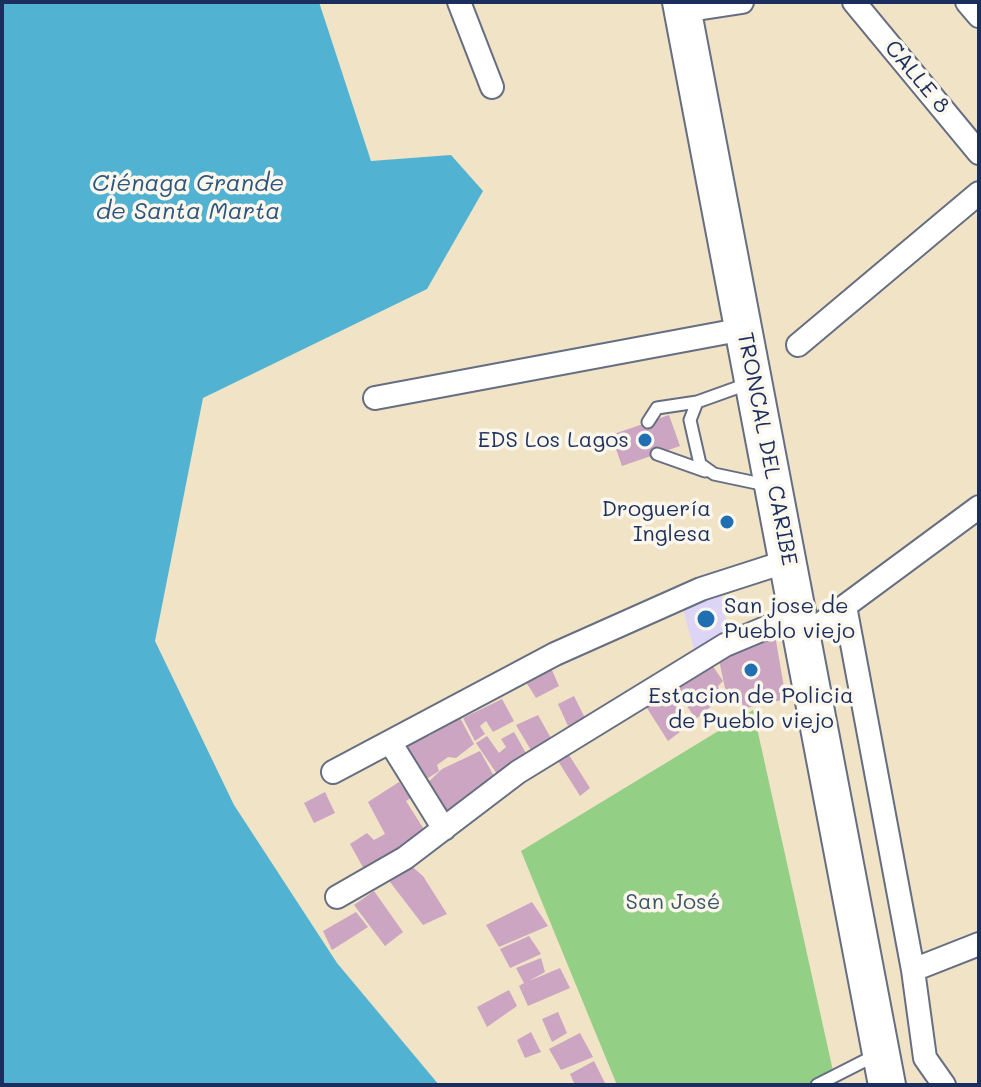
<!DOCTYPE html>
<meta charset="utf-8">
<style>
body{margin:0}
#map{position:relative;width:981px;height:1087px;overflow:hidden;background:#f0e3c6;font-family:Mali,sans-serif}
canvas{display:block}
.frame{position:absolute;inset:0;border:4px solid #1b2f5e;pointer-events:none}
</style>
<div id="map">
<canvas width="981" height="1087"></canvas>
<div class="frame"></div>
</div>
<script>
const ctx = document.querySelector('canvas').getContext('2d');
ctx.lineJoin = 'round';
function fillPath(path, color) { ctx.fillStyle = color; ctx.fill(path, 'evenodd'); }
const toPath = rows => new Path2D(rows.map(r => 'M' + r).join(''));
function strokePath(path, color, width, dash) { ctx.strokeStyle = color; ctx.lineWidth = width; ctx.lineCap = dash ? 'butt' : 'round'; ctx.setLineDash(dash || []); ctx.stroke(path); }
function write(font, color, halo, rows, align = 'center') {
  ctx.font = font + ' Mali,sans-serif'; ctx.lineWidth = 7; ctx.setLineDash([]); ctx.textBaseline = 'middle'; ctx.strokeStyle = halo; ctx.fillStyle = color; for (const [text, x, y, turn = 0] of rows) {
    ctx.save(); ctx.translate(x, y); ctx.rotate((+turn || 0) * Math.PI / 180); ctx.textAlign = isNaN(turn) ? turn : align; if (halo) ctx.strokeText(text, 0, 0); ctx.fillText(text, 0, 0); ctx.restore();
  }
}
fillPath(toPath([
 [721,592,729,636,695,653,681,602]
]), '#ddd5f6');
fillPath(toPath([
 [753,710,833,1071,806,1085,617,1085,521,851]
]), '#93cf84');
fillPath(toPath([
 [2,2,319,2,371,161,451,155,483,191,427,289,203,398,155,641,234,805,337,963,439,1085,2,1085]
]), '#52b2d1');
fillPath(toPath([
 [669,415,680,446,622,466,611,435],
 [775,635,786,699,746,708,725,688,719,660,737,648],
 [710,662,723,681,718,686,721,698,696,719,673,686],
 [551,668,559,686,536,698,526,682],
 [669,691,689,725,668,741,645,705],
 [574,696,585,718,568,726,558,704],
 [502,699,514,721,493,732,486,721,480,726,485,734,475,741,463,718],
 [458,714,474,744,456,758,448,757,437,765,439,771,422,782,403,744,424,732,429,736,444,727,443,723],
 [538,715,552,740,532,752,516,725],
 [514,732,527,755,497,774,476,743,487,736,499,753,506,747,501,739],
 [480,751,494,776,472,791,473,797,445,815,425,785,442,769],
 [569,755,590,788,580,796,558,761],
 [399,782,411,798,406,801,425,831,406,843,410,849,365,871,350,844,367,833,374,840,385,834,368,802],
 [325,792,335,813,314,823,304,803],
 [409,864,423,876,447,914,423,925,390,882],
 [374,891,403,932,385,946,354,905],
 [532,902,548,926,499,947,486,925],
 [356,912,368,927,332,950,323,931],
 [529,936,541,954,510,968,500,949],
 [541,958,545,972,529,981,560,968,570,988,528,1006,519,986,524,983,516,968],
 [509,990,517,1006,487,1027,477,1007],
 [558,1012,567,1033,552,1042,542,1019],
 [531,1032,541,1052,525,1058,517,1040],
 [580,1033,593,1057,561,1070,549,1049],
 [594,1061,606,1085,575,1085,570,1074]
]), '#cca5c2');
const service = toPath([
 [750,383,697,402,690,420,700,464,714,474,766,485],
 [648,422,657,408,697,402],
 [657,454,705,471],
 [817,1085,876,1055]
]);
const minor = toPath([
 [459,2,492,87],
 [854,2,979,153],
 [967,2,979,16],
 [683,11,742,2],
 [798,345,979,193],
 [375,398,744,329],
 [845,606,913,970,925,1058,944,1085],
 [803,637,979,507],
 [390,742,444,829],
 [333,772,555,654,701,589,788,561],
 [337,897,405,858,518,772,725,645,799,614],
 [913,970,979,944]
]);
const trunk = toPath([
 [681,2,887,1085]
]);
strokePath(service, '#666e82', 15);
strokePath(minor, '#666e82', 26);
strokePath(trunk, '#666e82', 40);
strokePath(service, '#fff', 11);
strokePath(minor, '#fff', 22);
strokePath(trunk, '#fff', 36);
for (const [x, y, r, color] of [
 [645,440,8,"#1f6fb2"],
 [727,522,8,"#1f6fb2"],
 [706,619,10,"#1f6fb2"],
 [751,670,8,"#1f6fb2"]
]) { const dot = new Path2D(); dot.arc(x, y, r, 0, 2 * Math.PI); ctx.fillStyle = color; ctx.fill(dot); strokePath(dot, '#fbf7ec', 3); }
write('22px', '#1b2f5e', '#fbf7ec', [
 ["CALLE 8",917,77,50],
 ["TRONCAL DEL CARIBE",767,449,79]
]);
write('22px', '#1b2f5e', '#fbf7ec', [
 ["EDS Los Lagos",629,440],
 ["Droguería",711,509],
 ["Inglesa",711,534],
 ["San jose de",724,606,"left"],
 ["Pueblo viejo",724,631,"left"],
 ["Estacion de Policia",751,696,"center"],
 ["de Pueblo viejo",751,721,"center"]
], 'right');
write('22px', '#395768', '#fbf7ec', [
 ["San José",673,902]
]);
write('italic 24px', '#2c5680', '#fbf7ec', [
 ["Ciénaga Grande",188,184],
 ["de Santa Marta",188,212]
]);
</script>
